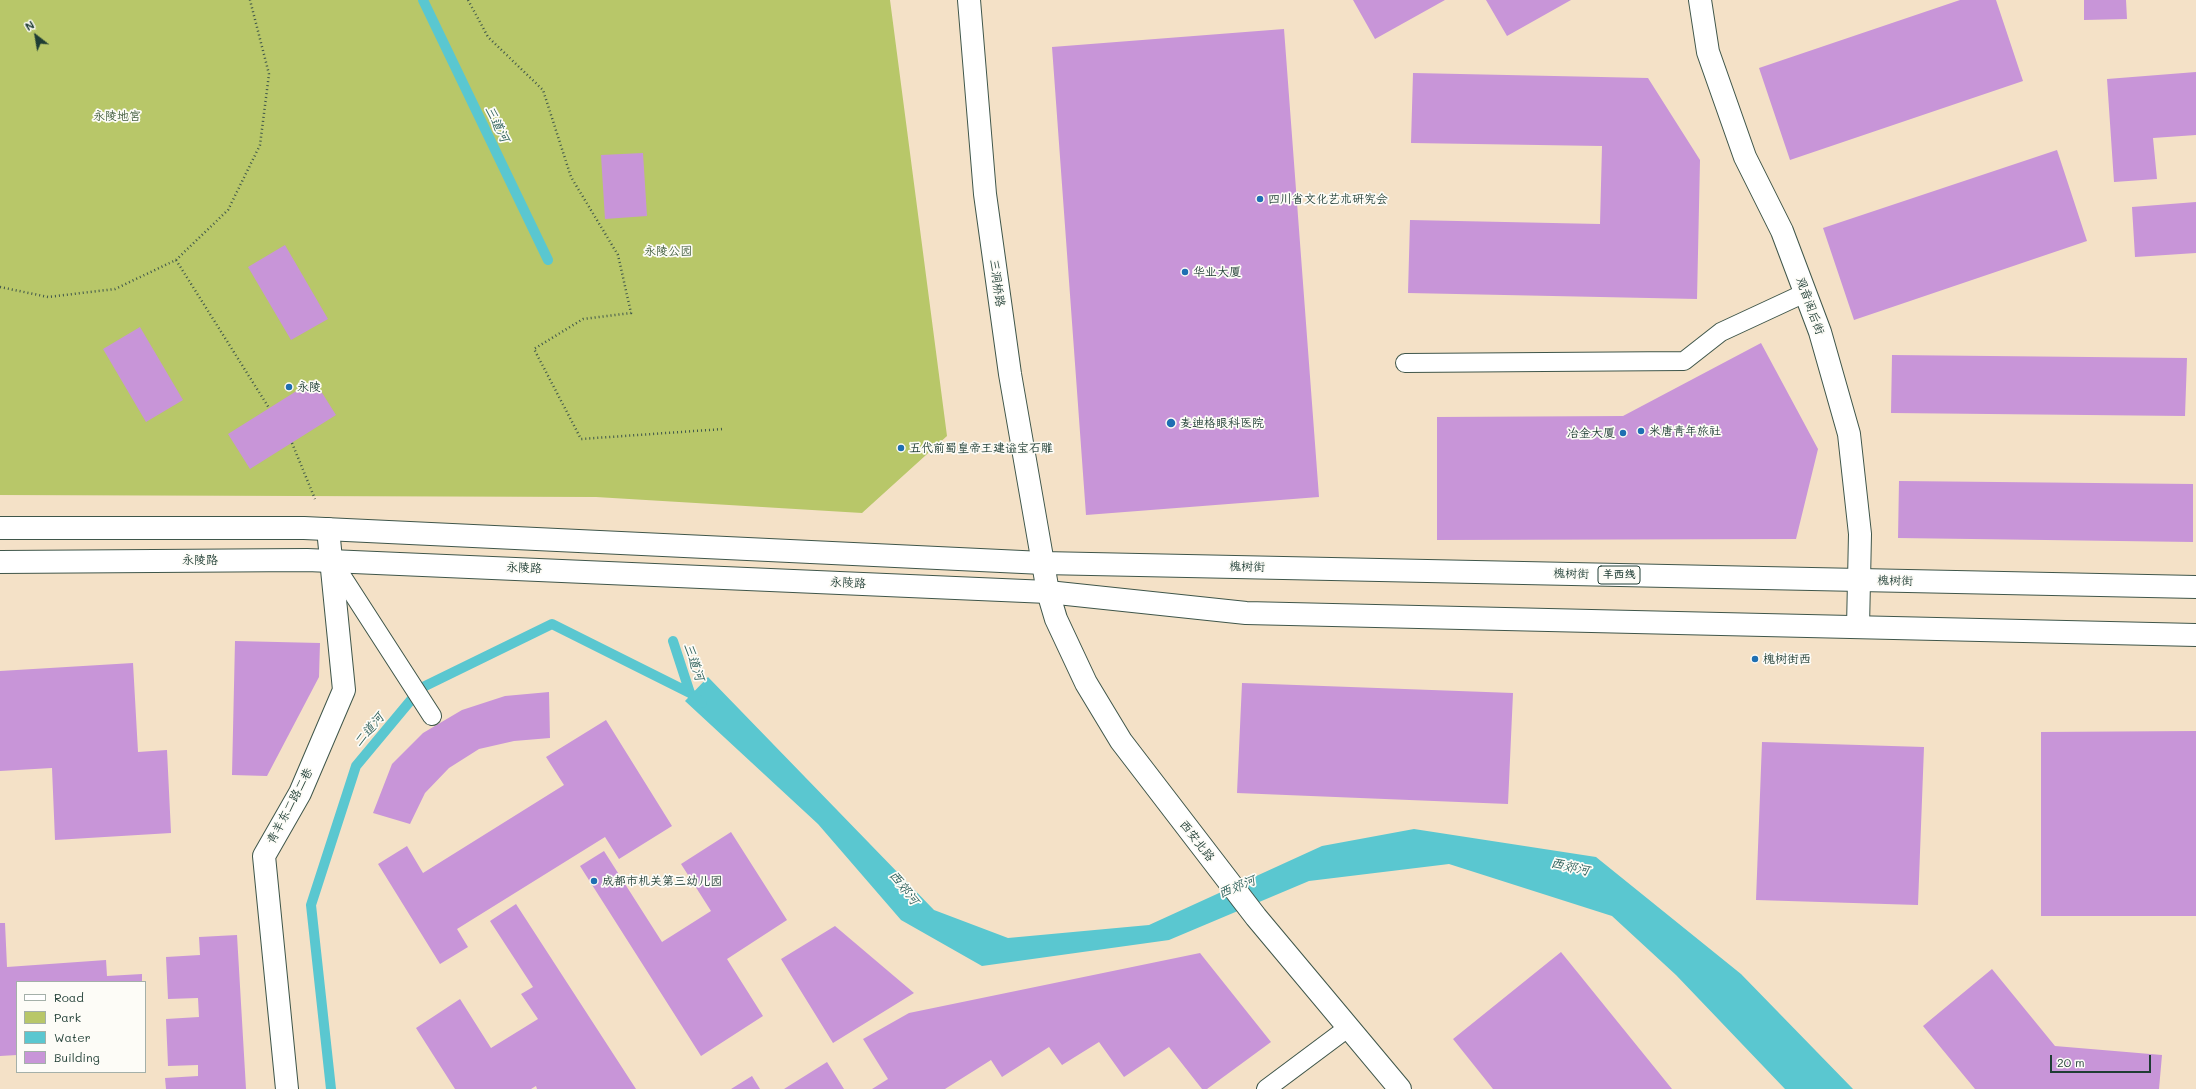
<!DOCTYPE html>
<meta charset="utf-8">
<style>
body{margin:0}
#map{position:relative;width:2196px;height:1089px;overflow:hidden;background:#f4e1c7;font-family:Mali,sans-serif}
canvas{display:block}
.legend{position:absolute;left:16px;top:981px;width:130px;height:92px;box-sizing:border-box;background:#fdfcf7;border:1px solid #a4b0a9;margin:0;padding:5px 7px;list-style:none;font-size:12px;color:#1f3d34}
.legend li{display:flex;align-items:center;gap:8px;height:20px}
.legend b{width:20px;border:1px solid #a4b0a9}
.north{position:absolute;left:16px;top:16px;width:40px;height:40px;-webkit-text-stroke:3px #fdfcf7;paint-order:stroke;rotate:329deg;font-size:11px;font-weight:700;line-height:16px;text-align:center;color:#1f3d34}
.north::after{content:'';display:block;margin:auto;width:14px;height:18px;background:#1f3d34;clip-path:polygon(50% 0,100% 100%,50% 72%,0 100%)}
.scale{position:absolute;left:2050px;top:1055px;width:101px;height:18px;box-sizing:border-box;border:2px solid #1f3d34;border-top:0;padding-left:5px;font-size:12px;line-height:14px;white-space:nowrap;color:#1f3d34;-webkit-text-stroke:3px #fdfcf7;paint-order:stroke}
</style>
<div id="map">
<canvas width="2196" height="1089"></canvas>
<ul class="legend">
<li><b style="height:5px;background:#fff"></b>Road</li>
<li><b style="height:11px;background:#b8c769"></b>Park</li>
<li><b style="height:11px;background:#5ac7d0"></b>Water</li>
<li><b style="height:11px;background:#c895d8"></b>Building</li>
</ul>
<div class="north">N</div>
<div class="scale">20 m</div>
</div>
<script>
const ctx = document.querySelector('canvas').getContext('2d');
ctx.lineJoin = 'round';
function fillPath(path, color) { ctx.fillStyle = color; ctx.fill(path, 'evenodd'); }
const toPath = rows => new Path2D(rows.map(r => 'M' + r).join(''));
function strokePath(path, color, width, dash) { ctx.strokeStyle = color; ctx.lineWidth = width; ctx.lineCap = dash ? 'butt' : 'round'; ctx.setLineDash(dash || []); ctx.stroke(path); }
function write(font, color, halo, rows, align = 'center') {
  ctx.font = font + ' Mali,"LXGW WenKai TC",sans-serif'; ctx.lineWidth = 3.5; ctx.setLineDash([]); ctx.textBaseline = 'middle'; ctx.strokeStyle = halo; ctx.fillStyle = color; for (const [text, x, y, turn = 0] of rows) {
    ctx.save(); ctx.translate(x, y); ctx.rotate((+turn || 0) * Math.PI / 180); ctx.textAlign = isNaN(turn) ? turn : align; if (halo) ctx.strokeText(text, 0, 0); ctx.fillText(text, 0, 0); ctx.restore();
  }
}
fillPath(toPath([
 [0,0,890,0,947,436,862,513,596,497,0,495]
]), '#b8c769');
fillPath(toPath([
 [708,677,934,910,1008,938,1149,925,1322,846,1414,829,1596,857,1741,974,1853,1089,1785,1089,1676,975,1612,916,1449,864,1309,881,1169,940,982,966,901,920,818,824,685,701]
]), '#5ac7d0');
strokePath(toPath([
 [423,0,548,260],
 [673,641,690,693],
 [331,1089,311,905,356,766,421,688,552,624,690,693,702,703]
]), '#5ac7d0', 10);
fillPath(toPath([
 [1353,0,1445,0,1375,39],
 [1486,0,1571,0,1507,36],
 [1960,0,1996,0,2023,81,1790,160,1759,68],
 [2084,0,2126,0,2127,19,2084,20],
 [1284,29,1319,497,1086,515,1052,47],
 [2196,72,2196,135,2153,138,2157,179,2114,182,2107,79],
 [1413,73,1648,78,1700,160,1697,299,1408,293,1410,220,1600,224,1602,146,1411,143],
 [2057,150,2087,241,1854,320,1823,228],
 [643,153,647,216,605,219,601,155],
 [2196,202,2196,253,2135,257,2132,207],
 [285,245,328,319,291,340,248,267],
 [140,327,183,400,146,422,103,349],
 [1761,343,1818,449,1796,539,1437,540,1437,417,1623,416],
 [1892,355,2187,358,2185,416,1891,413],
 [314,380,336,415,250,469,228,434],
 [1899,481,2193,484,2193,542,1898,538],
 [235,641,320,643,319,677,267,776,232,775],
 [133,663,138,752,167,750,171,833,55,840,52,768,0,771,0,671],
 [1242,683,1513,693,1508,804,1237,793],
 [549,692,550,738,514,741,479,749,449,768,425,793,410,824,373,813,392,764,423,733,462,710,505,696],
 [606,720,672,826,619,859,605,837,457,929,468,947,440,964,378,864,407,846,423,873,564,785,546,757],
 [2196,731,2196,916,2041,916,2041,732],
 [1762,742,1924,747,1918,905,1756,900],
 [731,832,787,920,727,959,763,1016,701,1056,580,866,604,851,662,942,711,911,681,864],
 [516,904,636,1089,537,1089,536,1086,531,1089,455,1089,416,1028,460,999,491,1048,538,1019,521,994,533,987,490,921],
 [0,923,5,923,7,967,106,960,107,976,142,974,142,982,17,982,17,1055,0,1056],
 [835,926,914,993,833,1043,781,959],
 [237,935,246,1089,166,1089,165,1078,198,1076,198,1065,168,1066,166,1019,199,1017,198,998,168,999,166,957,200,955,199,937],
 [1561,952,1672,1089,1493,1089,1453,1039],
 [1200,953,1271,1042,1207,1089,1202,1089,1169,1047,1124,1077,1099,1042,1062,1065,1049,1047,1002,1077,991,1060,945,1089,872,1089,888,1079,863,1039,909,1013],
 [1992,969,2055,1046,2162,1055,2159,1089,1975,1089,1923,1026],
 [827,1062,844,1089,784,1089],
 [752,1076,760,1089,731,1089]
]), '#c895d8');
const lane = toPath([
 [1405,363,1684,361,1721,332,1805,293],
 [332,561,432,716],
 [1266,1089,1349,1027]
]);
const street = toPath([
 [1700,0,1708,52,1745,157,1782,231,1820,332,1849,434,1860,534,1858,627],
 [287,1089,264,856,300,793,344,690,328,529]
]);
const secondary = toPath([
 [969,0,985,194,1010,374,1048,592,1056,619,1086,683,1121,741,1256,917,1400,1089]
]);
const primary = toPath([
 [0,528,304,528,1043,563,2196,587],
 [0,562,307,560,1048,592,1246,613,2196,635]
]);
strokePath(lane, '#3f564a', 20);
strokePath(street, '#3f564a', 24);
strokePath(secondary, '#3f564a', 24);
strokePath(primary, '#3f564a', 24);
strokePath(toPath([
 [468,0,488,37,543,90,571,177,618,255,631,313,583,319,534,349,581,439,723,429],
 [176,260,269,408],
 [0,287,48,297,115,289,176,260,228,210,260,145,269,74,250,0],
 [292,443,315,499]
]), '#3f564a', 2.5, [1, 3]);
strokePath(lane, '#fff', 18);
strokePath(street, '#fff', 22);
strokePath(secondary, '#fff', 22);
strokePath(primary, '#fff', 22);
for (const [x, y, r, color] of [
 [1260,199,4,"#1f6fb2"],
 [1185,272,4,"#1f6fb2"],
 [289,387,4,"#1f6fb2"],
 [1171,423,5,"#1f6fb2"],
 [1641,431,4,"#1f6fb2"],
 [1623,433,4,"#1f6fb2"],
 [901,448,4,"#1f6fb2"],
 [1755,659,4,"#1f6fb2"],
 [594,881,4,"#1f6fb2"]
]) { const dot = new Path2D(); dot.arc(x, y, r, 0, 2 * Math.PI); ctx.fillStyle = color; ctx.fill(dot); strokePath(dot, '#fdfcf7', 1.5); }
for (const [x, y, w] of [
 [1619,575,42]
]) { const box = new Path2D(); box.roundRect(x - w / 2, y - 9, w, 18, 3); ctx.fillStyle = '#fdfcf7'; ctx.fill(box); strokePath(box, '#1f3d34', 1); }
write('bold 11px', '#1f3d34', null, [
 ["羊西线",1619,575]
]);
write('12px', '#456041', '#fdfcf7', [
 ["永陵地宫",117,116],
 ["永陵公园",668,251]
]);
write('12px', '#1f3d34', '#fdfcf7', [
 ["四川省文化艺术研究会",1268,199],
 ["华业大厦",1193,272],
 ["永陵",297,387],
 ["麦迪格眼科医院",1180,423],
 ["米唐青年旅社",1649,431],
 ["冶金大厦",1615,433,"right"],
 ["五代前蜀皇帝王建谥宝石雕",909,448],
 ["槐树街西",1763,659],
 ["成都市机关第三幼儿园",602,881]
], 'left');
write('12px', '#1f3d34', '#fdfcf7', [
 ["三洞桥路",997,283,82],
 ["观音阁后街",1810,306,70],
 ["永陵路",200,560],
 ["槐树街",1247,567,1],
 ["永陵路",524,568,2],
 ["槐树街",1571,574,1],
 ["槐树街",1895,581,1],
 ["永陵路",848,583,3],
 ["青羊东二路二巷",290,806,-62],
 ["西安北路",1197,841,52]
]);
write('italic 13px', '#2e605b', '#fdfcf7', [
 ["三道河",497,124,64],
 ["三道河",694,662,71],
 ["二道河",369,730,-50],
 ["西郊河",1570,867,13],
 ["西郊河",1237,887,-22],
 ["西郊河",904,888,52]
]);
</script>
